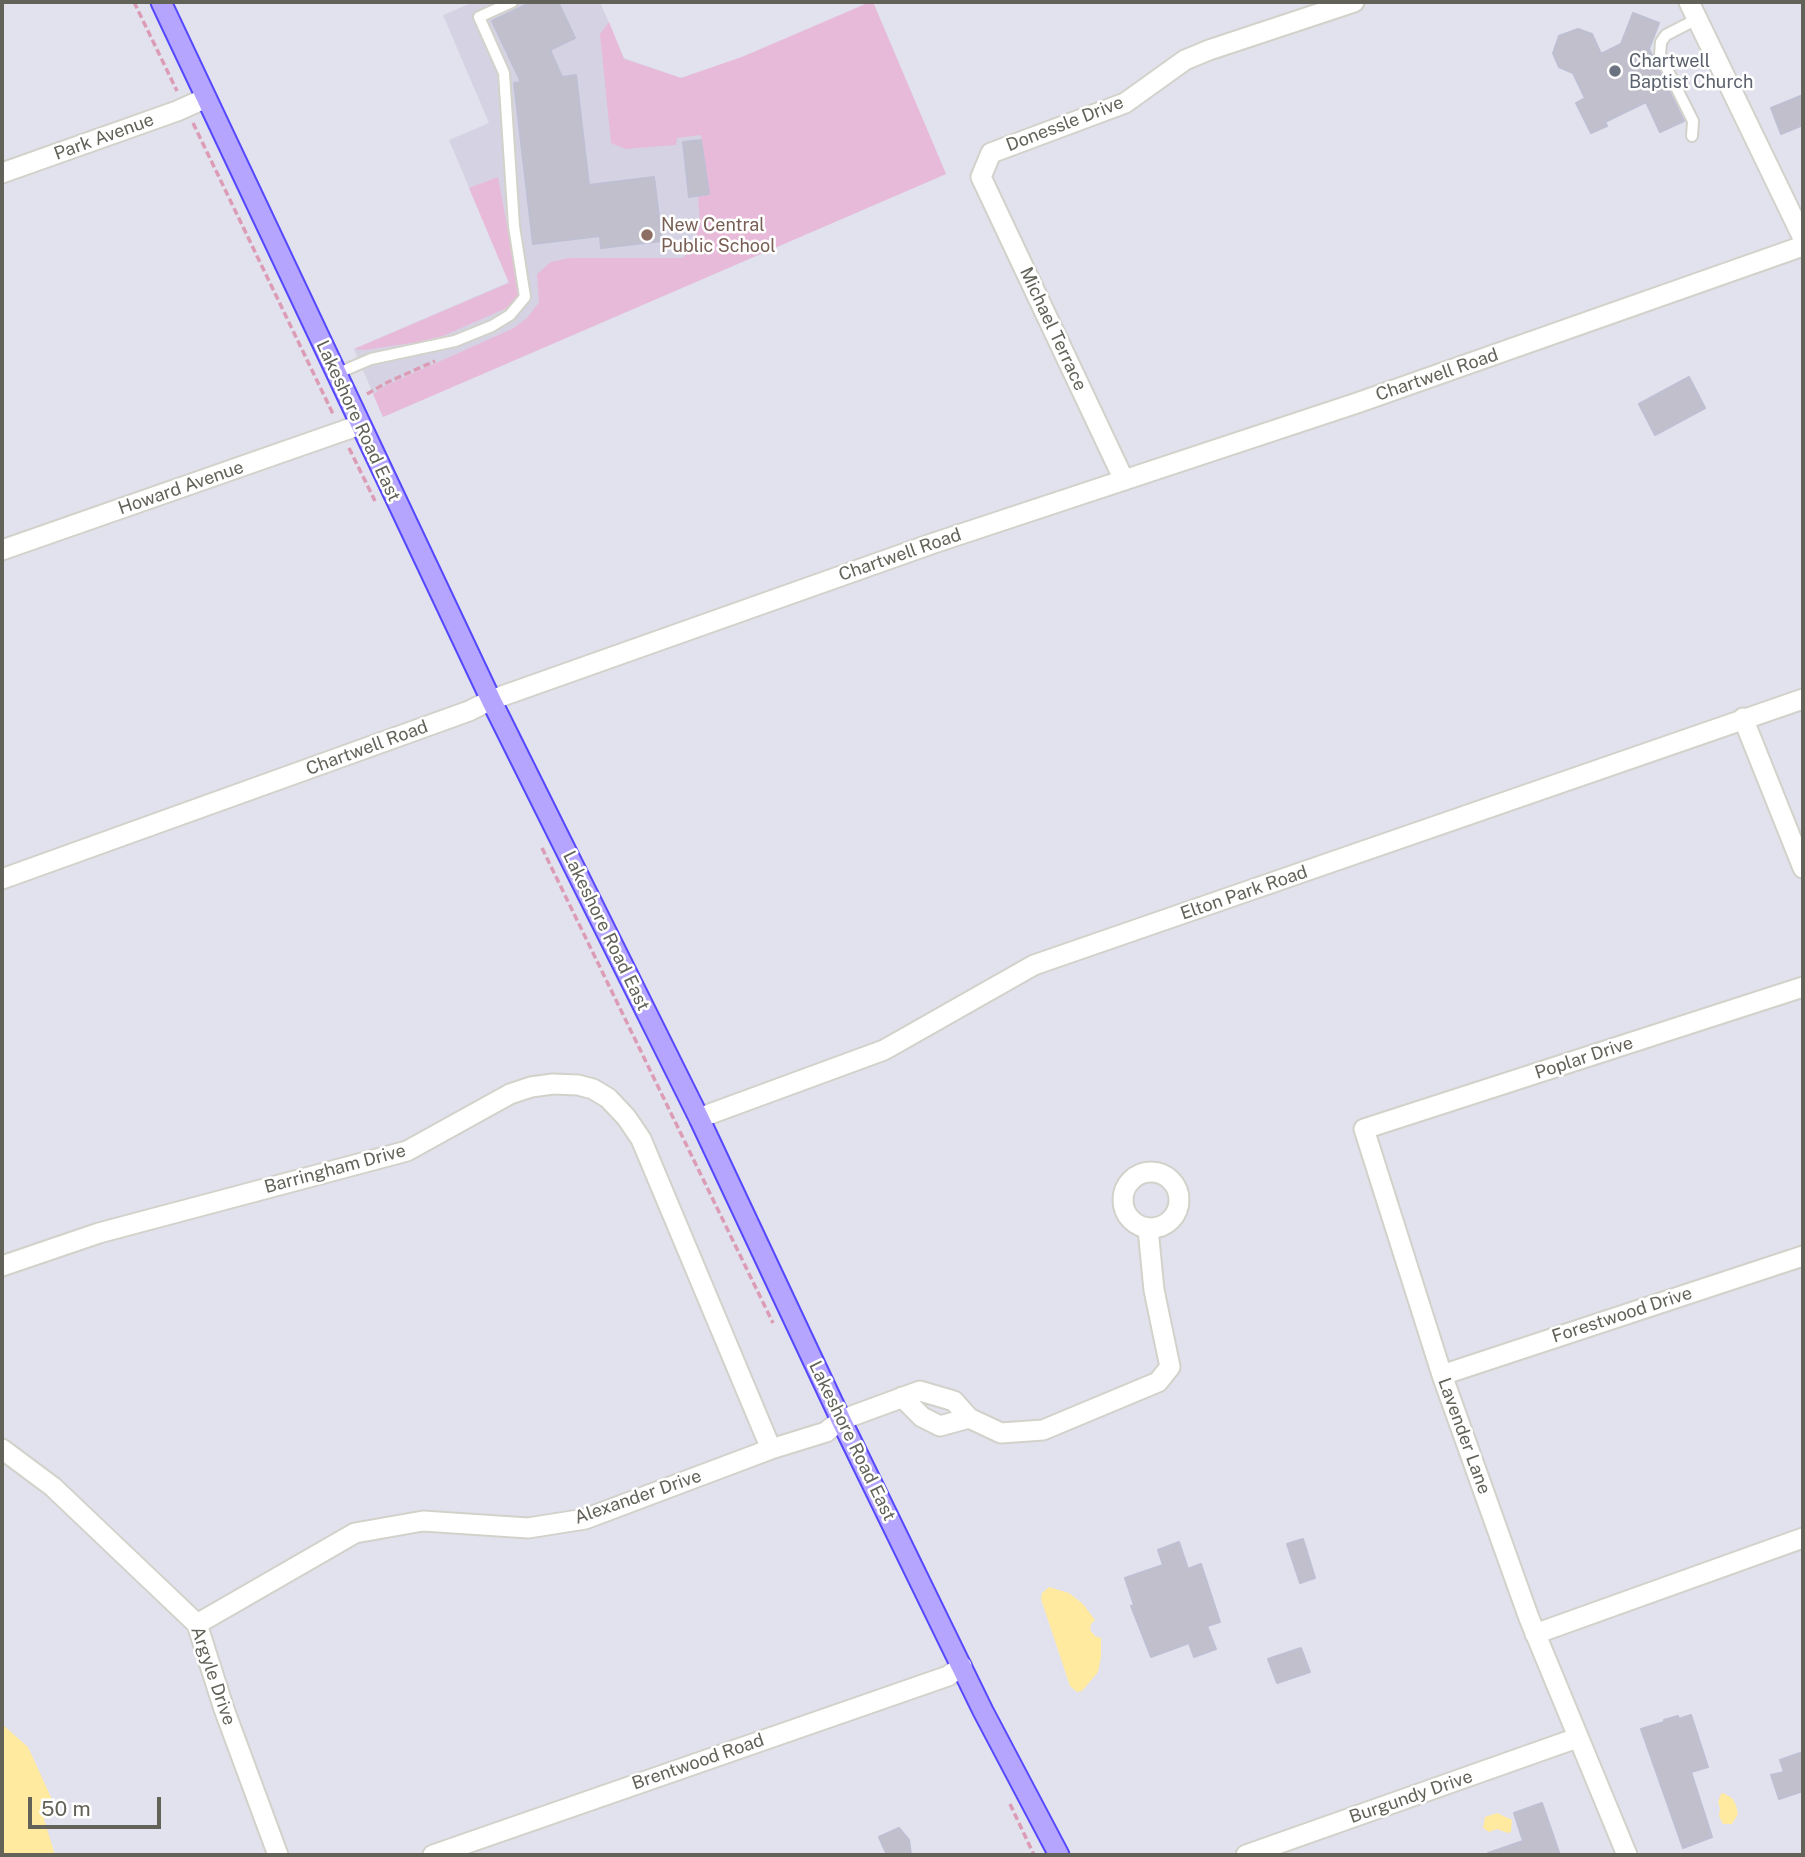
<!DOCTYPE html>
<style>
body{margin:0}
#map{position:relative;width:1805px;height:1857px;overflow:hidden;background:#e2e1ee;font-family:"Public Sans",sans-serif}
canvas{display:block}
.frame{position:absolute;inset:0;border:4px solid #636259;pointer-events:none}
.scale{position:absolute;left:28px;top:1797px;width:133px;height:32px;box-sizing:border-box;border:4px solid #636259;border-top:0;padding-left:9px;font-size:21px;line-height:24px;white-space:nowrap;color:#636259;-webkit-text-stroke:5px #fff;paint-order:stroke}
</style>
<div id="map">
<canvas width="1805" height="1857"></canvas>
<div class="frame"></div>
<div class="scale">50 m</div>
</div>
<script>
const ctx = document.querySelector('canvas').getContext('2d');
ctx.lineJoin = 'round';
function fillPath(path, color) { ctx.fillStyle = color; ctx.fill(path, 'evenodd'); }
const toPath = rows => new Path2D(rows.map(r => 'M' + r).join(''));
function strokePath(path, color, width, dash) { ctx.strokeStyle = color; ctx.lineWidth = width; ctx.lineCap = dash ? 'butt' : 'round'; ctx.setLineDash(dash || []); ctx.stroke(path); }
function write(font, color, halo, rows, align = 'center') {
  ctx.font = font + ' "Public Sans",sans-serif'; ctx.lineWidth = 5; ctx.setLineDash([]); ctx.textBaseline = 'middle'; ctx.strokeStyle = halo; ctx.fillStyle = color; for (const [text, x, y, turn = 0] of rows) {
    ctx.save(); ctx.translate(x, y); ctx.rotate((+turn || 0) * Math.PI / 180); ctx.textAlign = isNaN(turn) ? turn : align; if (halo) ctx.strokeText(text, 0, 0); ctx.fillText(text, 0, 0); ctx.restore();
  }
}
fillPath(toPath([
 [474,2,600,2,624,58,681,78,742,57,873,2,946,174,383,417,354,349,509,282,449,140,489,123,443,15]
]), '#d5d3e3');
fillPath(toPath([
 [870,2,873,2,946,174,383,417,373,394,387,385,514,328,528,317,539,302,537,274,551,262,569,258,683,258,692,247,700,225,698,196,708,194,701,135,677,138,676,145,625,149,611,143,600,34,609,22,624,59,681,78,742,57],
 [498,177,519,290,517,298,509,307,443,336,418,342,365,350,354,349,509,283,469,188]
]), '#e8bad9');
fillPath(toPath([
 [1049,1587,1069,1593,1083,1604,1095,1620,1091,1624,1090,1630,1095,1636,1101,1638,1101,1657,1098,1672,1082,1691,1077,1692,1070,1686,1041,1599,1042,1593],
 [2,1724,28,1747,55,1806,44,1819,55,1855,2,1855],
 [1723,1793,1732,1798,1736,1805,1738,1814,1732,1824,1723,1824,1719,1816,1720,1808,1718,1802,1721,1794],
 [1497,1813,1512,1820,1511,1832,1508,1833,1497,1829,1489,1832,1483,1828,1485,1817]
]), '#ffeaa0');
const building = toPath([
 [532,2,558,2,575,38,550,50,562,77,576,75,589,185,654,177,662,241,601,248,600,236,533,244,514,83,521,82,492,21,532,2],
 [1633,13,1659,23,1649,49,1684,121,1660,132,1646,102,1605,122,1607,126,1591,133,1576,103,1585,98,1573,73,1559,67,1553,53,1559,36,1578,29,1592,34,1601,54,1621,44,1633,13],
 [1803,95,1803,125,1781,134,1771,108,1803,95],
 [701,140,709,194,689,197,683,142,701,140],
 [1689,377,1705,408,1655,435,1639,404,1689,377],
 [1303,1539,1315,1578,1300,1583,1287,1544,1303,1539],
 [1179,1542,1188,1569,1201,1564,1220,1622,1207,1626,1216,1649,1194,1657,1189,1643,1151,1657,1131,1606,1134,1605,1125,1578,1163,1565,1158,1550,1179,1542],
 [1301,1648,1310,1672,1277,1683,1268,1659,1301,1648],
 [1691,1715,1708,1767,1691,1772,1712,1837,1683,1848,1641,1729,1664,1722,1664,1720,1678,1716,1679,1719,1691,1715],
 [1803,1752,1803,1791,1779,1799,1771,1775,1784,1772,1780,1760,1803,1752],
 [1542,1803,1560,1855,1489,1855,1488,1853,1523,1841,1514,1813,1542,1803],
 [899,1828,909,1840,911,1855,887,1855,879,1837,899,1828]
]);
fillPath(building, '#c0bfcb');
strokePath(building, '#bfbfd3', 2);
const service = toPath([
 [1692,136,1693,121,1660,55,1661,42,1666,35,1697,19],
 [336,374,371,359,455,341,492,326,510,315,525,297,514,226,504,73,479,17,512,2]
]);
const minor = toPath([
 [1689,2,1803,238],
 [2,173,177,111,206,98],
 [1124,480,981,177,991,153,1125,103,1185,60,1209,50,1354,2],
 [2,550,360,425],
 [1743,718,1803,868],
 [2,879,469,711,491,700],
 [699,1118,884,1050,1034,965,1803,699],
 '1123 1200a28 28 0 1 1 56 0a28 28 0 1 1-56 0Z',
 [2,1266,99,1233,407,1151,510,1094,531,1087,553,1084,578,1085,593,1089,608,1098,626,1117,641,1139,771,1449],
 [1442,1375,1803,1256],
 [902,1397,922,1417,940,1426,969,1418],
 [2,1449,53,1487,197,1624,224,1709,278,1855],
 [197,1624,355,1533,423,1521,528,1528,585,1519,771,1449,826,1432,841,1420,920,1391,954,1401,969,1418,1001,1433,1043,1430,1158,1382,1170,1367,1154,1290,1148,1229],
 [1535,1634,1803,1538],
 [433,1855,948,1676,962,1666],
 [1246,1855,1577,1738],
 [1627,1855,1529,1618,1442,1375,1364,1129,1803,987]
]);
const tertiary = toPath([
 [491,700,934,543,1357,403,1803,246]
]);
const primary = toPath([
 [161,2,491,700,699,1118,841,1420,983,1711,1059,1855]
]);
strokePath(service, '#d2d2ca', 14);
strokePath(minor, '#d2d2ca', 23);
strokePath(tertiary, '#d2d2ca', 23);
strokePath(primary, '#5549fe', 23);
strokePath(toPath([
 [134,2,177,91],
 [193,123,334,416],
 [367,394,388,382,435,361],
 [349,448,375,501],
 [542,848,773,1323],
 [1010,1804,1034,1855]
]), '#dc9cb5', 3.5, [7, 3.5]);
strokePath(service, '#fff', 10);
strokePath(minor, '#fff', 19);
strokePath(tertiary, '#fff', 19);
strokePath(primary, '#b5a5ff', 19);
for (const [x, y, r, color] of [
 [1615,71,7,"#6b7280"],
 [647,235,7,"#8d6e63"]
]) { const dot = new Path2D(); dot.arc(x, y, r, 0, 2 * Math.PI); ctx.fillStyle = color; ctx.fill(dot); strokePath(dot, '#fff', 2.5); }
write('18px', '#5b616d', '#fff', [
 ["Chartwell",1629,61],
 ["Baptist Church",1629,82]
], 'left');
write('18px', '#636259', '#fff', [
 ["Donessle Drive",1065,124,-21],
 ["Park Avenue",104,137,-20],
 ["Michael Terrace",1053,329,65],
 ["Chartwell Road",1437,375,-19],
 ["Lakeshore Road East",358,421,65],
 ["Howard Avenue",181,488,-19],
 ["Chartwell Road",900,555,-19],
 ["Chartwell Road",367,748,-20],
 ["Elton Park Road",1244,893,-19],
 ["Lakeshore Road East",606,931,64],
 ["Poplar Drive",1584,1058,-18],
 ["Barringham Drive",335,1169,-15],
 ["Forestwood Drive",1622,1315,-18],
 ["Lavender Lane",1464,1436,70],
 ["Lakeshore Road East",852,1441,64],
 ["Alexander Drive",638,1497,-19],
 ["Argyle Drive",213,1676,71],
 ["Brentwood Road",698,1762,-19],
 ["Burgundy Drive",1411,1797,-19]
]);
write('18px', '#785e54', '#fff', [
 ["New Central",661,225],
 ["Public School",661,246]
], 'left');
</script>
